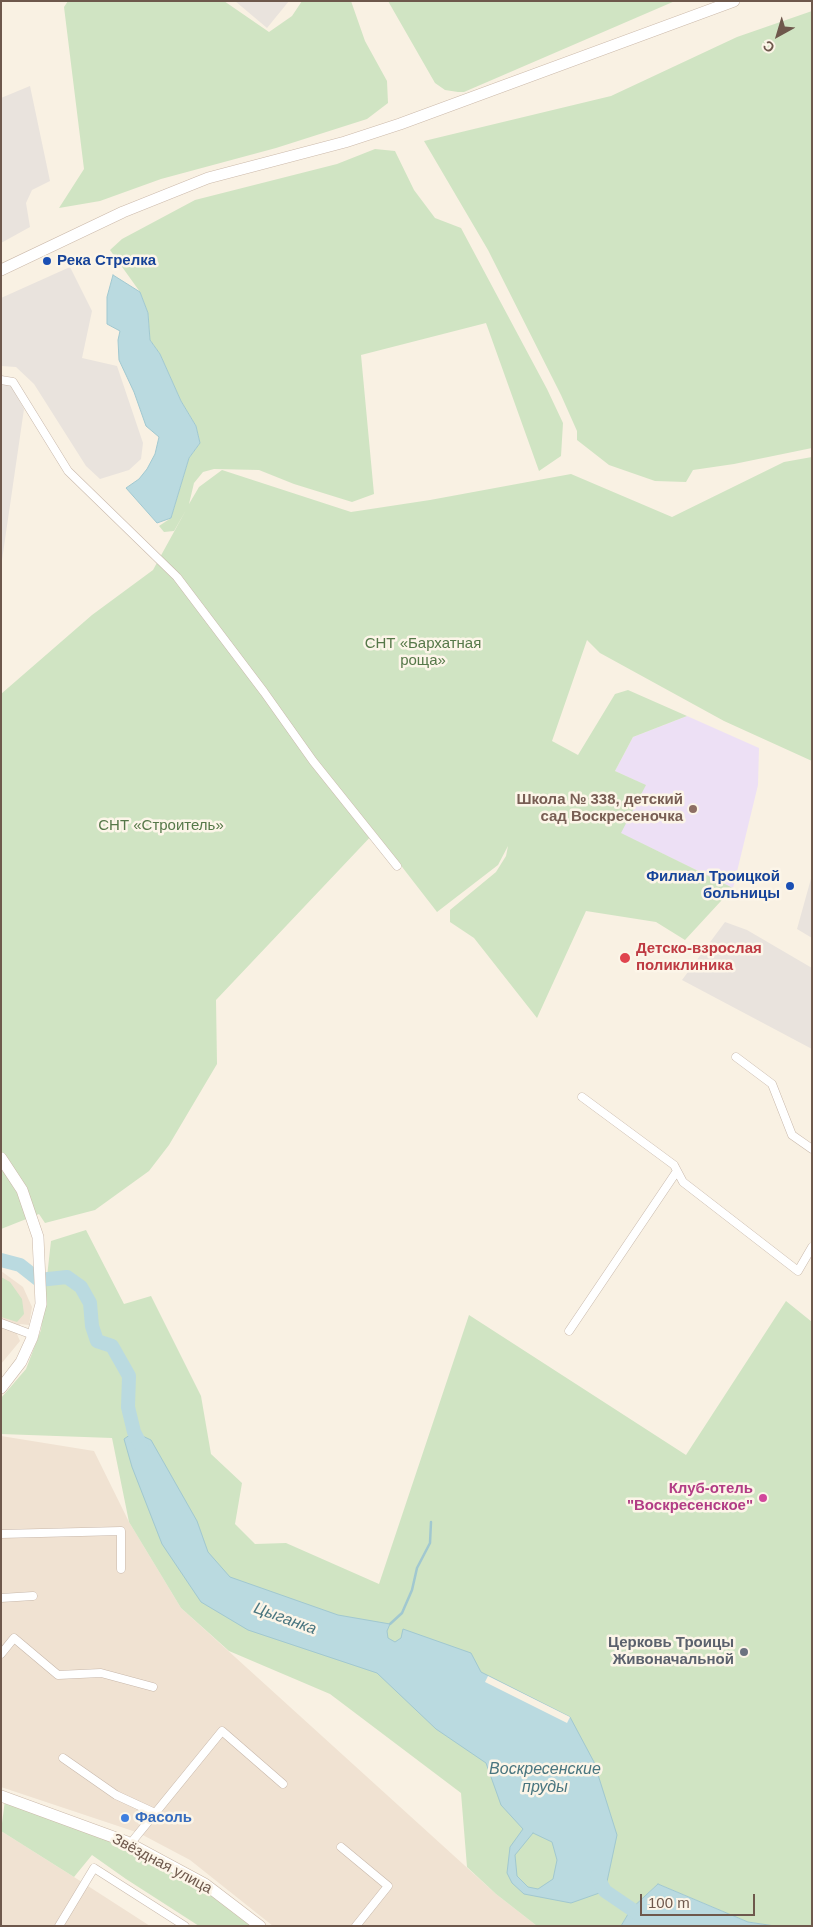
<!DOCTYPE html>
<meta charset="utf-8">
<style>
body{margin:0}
#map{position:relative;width:813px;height:1927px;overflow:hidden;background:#f9f1e3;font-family:Helvetica,sans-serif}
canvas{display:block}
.frame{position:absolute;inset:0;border:2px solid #6e584c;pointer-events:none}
.north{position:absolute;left:753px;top:10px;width:50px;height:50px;-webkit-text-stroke:4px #fcf5e8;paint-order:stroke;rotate:219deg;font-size:14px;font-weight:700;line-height:20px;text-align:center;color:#6e584c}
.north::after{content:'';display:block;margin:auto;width:18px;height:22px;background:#6e584c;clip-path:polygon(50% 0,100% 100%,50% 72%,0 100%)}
.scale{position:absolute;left:640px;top:1894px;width:115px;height:22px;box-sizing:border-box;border:2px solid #6e584c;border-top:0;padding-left:6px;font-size:15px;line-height:18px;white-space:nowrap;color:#6e584c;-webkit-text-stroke:4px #fcf5e8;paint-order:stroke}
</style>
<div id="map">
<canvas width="813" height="1927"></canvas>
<div class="frame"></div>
<div class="north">С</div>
<div class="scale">100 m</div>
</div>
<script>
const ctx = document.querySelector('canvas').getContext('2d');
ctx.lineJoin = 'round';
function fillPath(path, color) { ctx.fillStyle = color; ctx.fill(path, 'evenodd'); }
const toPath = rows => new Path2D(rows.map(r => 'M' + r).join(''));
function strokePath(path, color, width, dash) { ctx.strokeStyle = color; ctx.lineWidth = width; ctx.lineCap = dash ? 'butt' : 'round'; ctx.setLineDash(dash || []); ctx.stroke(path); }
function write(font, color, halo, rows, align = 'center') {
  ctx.font = font + ' Helvetica,sans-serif'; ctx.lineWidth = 5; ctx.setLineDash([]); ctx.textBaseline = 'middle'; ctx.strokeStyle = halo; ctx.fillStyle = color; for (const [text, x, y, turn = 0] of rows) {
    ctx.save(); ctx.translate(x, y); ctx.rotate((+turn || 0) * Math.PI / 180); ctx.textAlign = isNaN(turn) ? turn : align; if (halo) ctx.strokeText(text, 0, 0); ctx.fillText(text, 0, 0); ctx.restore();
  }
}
fillPath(toPath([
 [1,1271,23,1287,32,1307,29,1325,20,1324,17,1334,20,1341,1,1364],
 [1,1436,94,1451,129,1522,181,1608,496,1894,537,1926,273,1926,190,1860,139,1833,1,1787],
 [1,1831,74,1877,150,1926,1,1926]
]), '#f0e2d2');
fillPath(toPath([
 [235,1,289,1,267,28],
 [30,86,50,181,32,190,26,203,30,227,1,243,1,98],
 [70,267,92,311,82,358,117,366,143,443,141,459,129,470,100,479,86,466,34,384,16,367,1,366,1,298],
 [1,382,10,384,24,409,1,567],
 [812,875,812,938,797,929],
 [725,922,747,930,812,968,812,1049,682,980]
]), '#e9e3dd');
fillPath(toPath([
 [687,716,759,748,758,785,733,888,620,833,645,785,615,771,633,737]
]), '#ede0f5');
fillPath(toPath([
 [68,1,224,1,269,32,292,16,302,1,351,1,365,41,387,81,388,103,367,119,276,148,161,179,100,201,59,208,84,169,64,7],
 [388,1,675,1,464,92,458,92,445,90,435,83],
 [812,11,812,448,734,464,693,470,686,482,655,481,609,465,577,440,577,431,561,395,488,250,424,141,611,96,737,37],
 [375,149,395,151,414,190,435,218,461,228,547,389,563,423,561,456,539,471,486,323,361,355,374,494,352,502,294,484,259,470,214,469,203,472,194,483,189,504,199,487,222,470,351,512,430,500,571,474,672,517,784,462,812,457,812,761,724,721,600,653,587,640,552,741,578,755,615,694,628,690,687,716,633,737,615,771,646,785,621,833,733,888,685,940,656,922,586,911,537,1018,474,938,450,922,450,910,496,872,506,856,508,846,498,865,437,912,375,832,216,1000,217,1064,169,1145,149,1171,95,1210,45,1223,39,1214,1,1229,1,694,92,615,153,570,186,510,174,531,164,532,159,526,171,518,189,458,200,443,196,426,181,401,160,354,150,340,148,313,140,292,110,250,122,239,195,200,337,164],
 [86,1230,124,1304,151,1296,201,1396,211,1454,242,1483,235,1524,255,1544,286,1543,379,1584,469,1315,686,1455,786,1301,812,1322,812,1926,775,1926,748,1922,658,1884,631,1909,621,1926,537,1926,496,1894,467,1867,461,1793,330,1694,229,1651,181,1608,129,1522,112,1438,1,1434,1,1398,26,1369,41,1330,51,1241],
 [1,1277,10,1282,22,1299,24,1314,17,1322,1,1317],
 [5,1800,144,1854,225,1902,255,1926,199,1926,126,1879,92,1855,74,1877,1,1831]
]), '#d0e4c3');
const water = toPath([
 [113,275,140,292,148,313,150,340,160,354,181,401,196,426,200,443,189,458,171,518,157,523,126,488,139,479,147,469,155,454,159,437,146,426,134,392,119,360,118,340,120,331,107,324,107,297,113,275],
 [134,1432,151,1440,197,1521,208,1552,230,1577,338,1615,390,1624,387,1631,388,1638,395,1642,401,1638,403,1629,471,1653,481,1672,570,1717,594,1762,617,1835,605,1891,571,1903,524,1894,512,1883,507,1873,510,1847,523,1829,501,1805,486,1763,436,1729,377,1673,248,1630,201,1602,162,1544,132,1467,124,1439,134,1432],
 [533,1833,552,1842,557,1860,553,1879,538,1889,528,1887,517,1876,515,1855,533,1833],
 [658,1884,748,1922,775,1926,621,1926,631,1909,658,1884]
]);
fillPath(water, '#badae0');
strokePath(water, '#a1c8d0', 1);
fillPath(toPath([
 [488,1676,570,1717,567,1723,485,1682]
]), '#f9f1e3');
strokePath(toPath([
 [390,1624,402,1613,412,1590,417,1568,430,1543,431,1522]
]), '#a1c8d0', 2.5);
strokePath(toPath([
 [1,1260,20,1265,39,1280,67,1277,81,1287,90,1303,92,1326,97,1341,112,1346,129,1376,128,1407,134,1432,142,1447],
 [597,1876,605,1891,649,1921,661,1926]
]), '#badae0', 14);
const street = toPath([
 [1,380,13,382,68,471,177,577,264,692,313,761,397,866],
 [736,1057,772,1084,792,1135,812,1149],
 [582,1097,674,1165,683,1182,798,1271,812,1247],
 [1,1323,33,1335],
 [569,1331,677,1171],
 [1,1534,121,1531,121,1569],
 [1,1598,33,1596],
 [1,1654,14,1638,58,1675,101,1673,153,1687],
 [63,1758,116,1795,155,1813],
 [130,1844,222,1731,283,1784],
 [341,1847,388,1886,356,1926],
 [59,1926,94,1868,185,1926]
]);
const secondary = toPath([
 [1,270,123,212,208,178,345,142,400,124,734,1],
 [1,1158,22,1190,38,1237,41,1304,32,1338,21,1362,1,1388],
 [1,1796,127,1842,205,1884,260,1926]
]);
strokePath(street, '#c8b8ab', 9);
strokePath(secondary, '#cbb9aa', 12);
strokePath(street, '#fff', 8);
strokePath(secondary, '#fff', 11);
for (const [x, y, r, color] of [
 [47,261,5,"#1a4fb4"],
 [693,809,5,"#8d6e63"],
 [790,886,5,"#1a4fb4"],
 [625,958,6,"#e0444e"],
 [763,1498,5,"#d1479c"],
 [744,1652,5,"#6b7280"],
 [125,1818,5,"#3f7fe0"]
]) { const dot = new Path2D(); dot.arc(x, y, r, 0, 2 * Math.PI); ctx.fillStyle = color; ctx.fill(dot); strokePath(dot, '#fcf5e8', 2); }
write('bold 15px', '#164399', '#fcf5e8', [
 ["Река Стрелка",57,261],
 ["Филиал Троицкой",780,877,"right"],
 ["больницы",780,894,"right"]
], 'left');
write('15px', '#567849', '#fcf5e8', [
 ["СНТ «Бархатная",423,644],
 ["роща»",423,661],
 ["СНТ «Строитель»",161,826]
]);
write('bold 15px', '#785e54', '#fcf5e8', [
 ["Школа № 338, детский",683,800],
 ["сад Воскресеночка",683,817]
], 'right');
write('bold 15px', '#be3a42', '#fcf5e8', [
 ["Детско-взрослая",636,949],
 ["поликлиника",636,966]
], 'left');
write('bold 15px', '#b23c85', '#fcf5e8', [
 ["Клуб-отель",753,1489],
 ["\"Воскресенское\"",753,1506]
], 'right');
write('bold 15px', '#5b616d', '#fcf5e8', [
 ["Церковь Троицы",734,1643],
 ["Живоначальной",734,1660]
], 'right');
write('bold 15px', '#366cbe', '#fcf5e8', [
 ["Фасоль",135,1818]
], 'left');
write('15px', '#6e584c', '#fcf5e8', [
 ["Звёздная улица",162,1864,28]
]);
write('italic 16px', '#49757f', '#fcf5e8', [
 ["Цыганка",285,1619,20],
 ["Воскресенские",545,1770],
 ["пруды",545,1788]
]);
</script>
